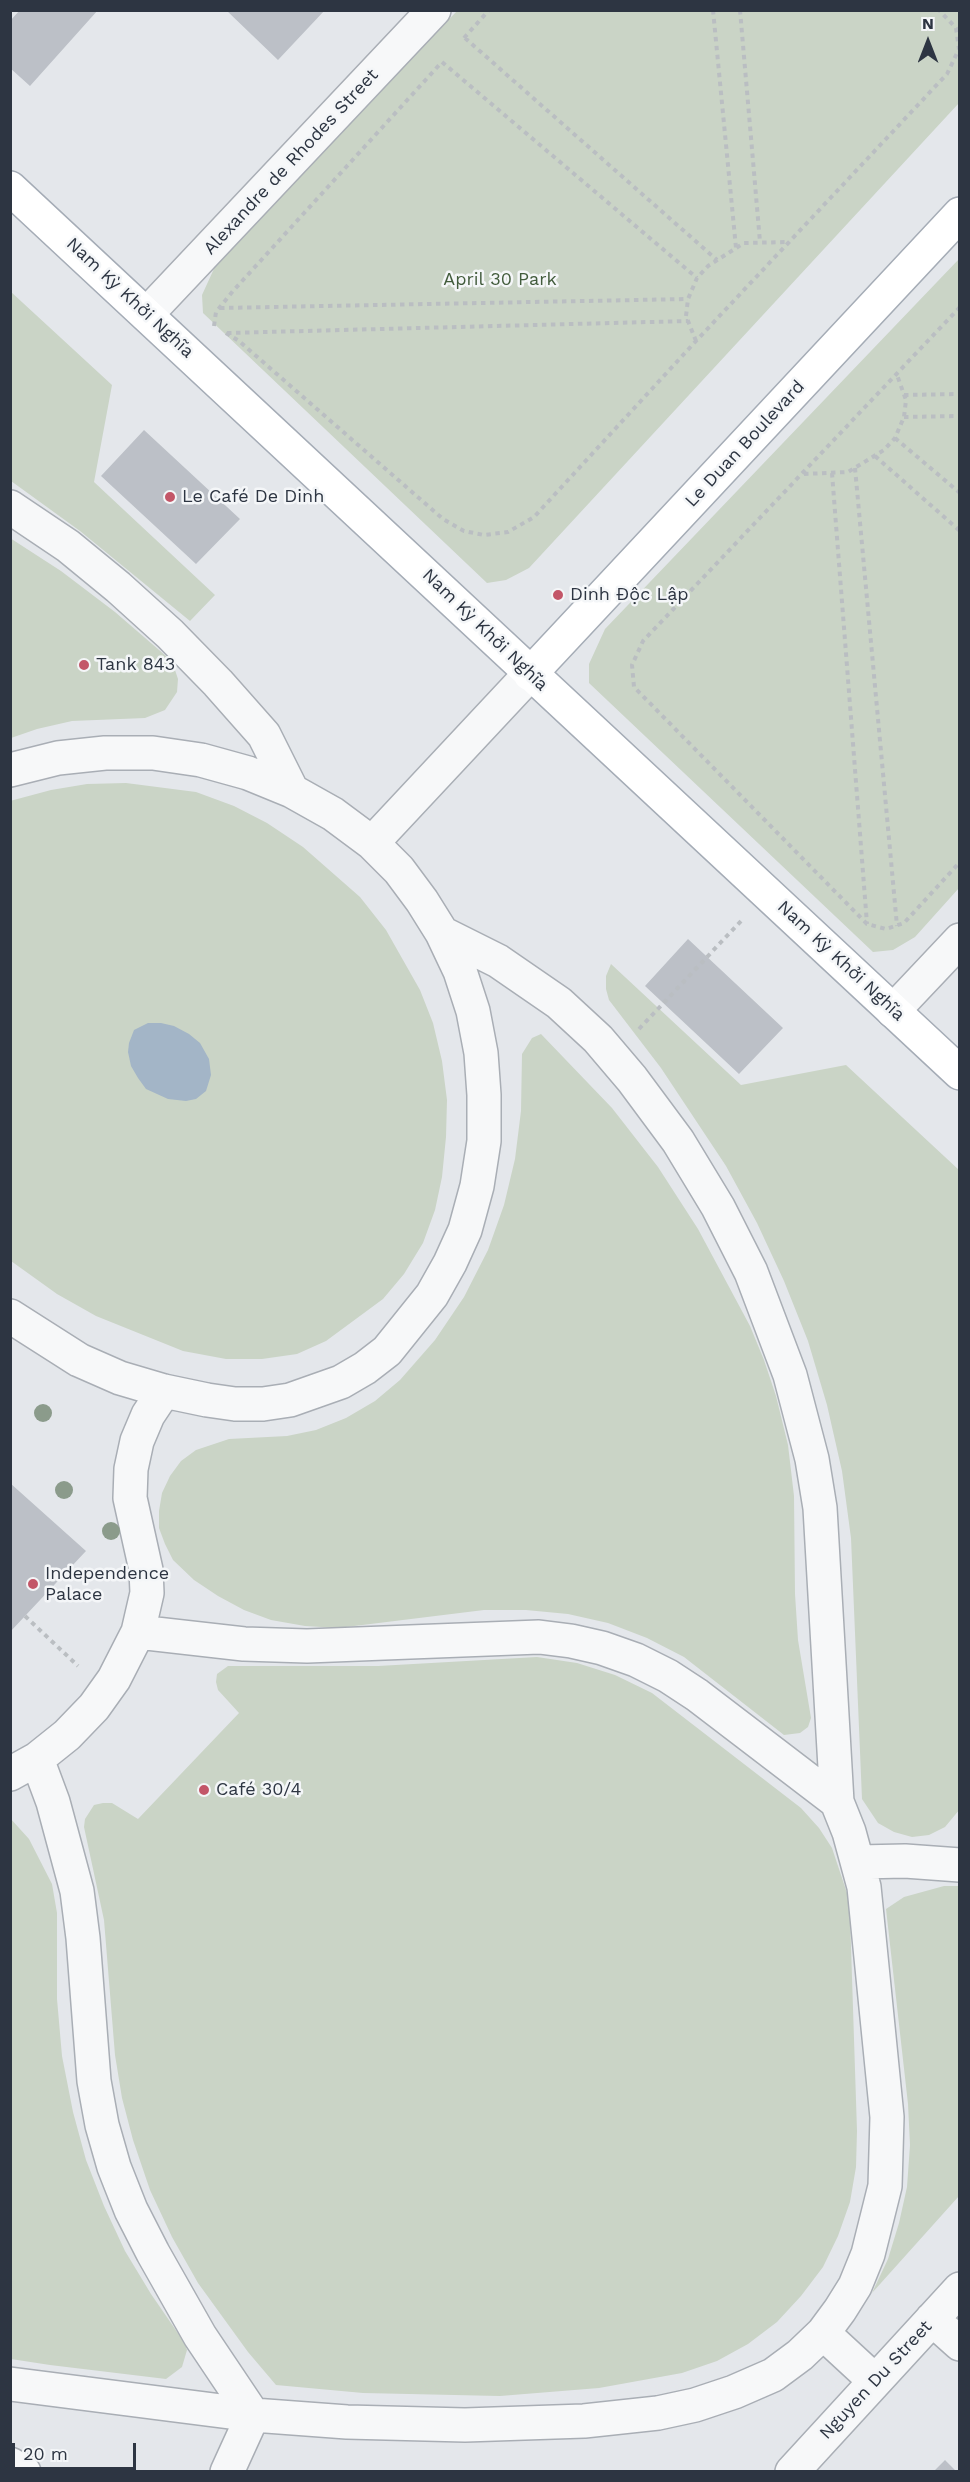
<!DOCTYPE html>
<meta charset="utf-8">
<style>
body{margin:0}
#map{position:relative;width:970px;height:2482px;overflow:hidden;background:#e4e7eb;font-family:"Work Sans",sans-serif}
canvas{display:block}
.frame{position:absolute;inset:0;border:12px solid #2d3542;pointer-events:none}
.north{position:absolute;left:898px;top:12px;width:60px;height:60px;-webkit-text-stroke:4px #f4f6f8;paint-order:stroke;rotate:0deg;font-size:16px;font-weight:700;line-height:24px;text-align:center;color:#2d3542}
.north::after{content:'';display:block;margin:auto;width:21px;height:27px;background:#2d3542;clip-path:polygon(50% 0,100% 100%,50% 72%,0 100%)}
.scale{position:absolute;left:12px;top:2443px;width:124px;height:27px;box-sizing:border-box;border:3px solid #2d3542;border-top:0;padding-left:8px;font-size:18px;line-height:21px;white-space:nowrap;color:#2d3542;-webkit-text-stroke:4px #f4f6f8;paint-order:stroke}
</style>
<div id="map">
<canvas width="970" height="2482"></canvas>
<div class="frame"></div>
<div class="north">N</div>
<div class="scale">20 m</div>
</div>
<script>
const ctx = document.querySelector('canvas').getContext('2d');
ctx.lineJoin = 'round';
function fillPath(path, color) { ctx.fillStyle = color; ctx.fill(path, 'evenodd'); }
const toPath = rows => new Path2D(rows.map(r => 'M' + r).join(''));
function strokePath(path, color, width, dash) { ctx.strokeStyle = color; ctx.lineWidth = width; ctx.lineCap = dash ? 'butt' : 'round'; ctx.setLineDash(dash || []); ctx.stroke(path); }
function write(font, color, halo, rows, align = 'center') {
  ctx.font = font + ' "Work Sans",sans-serif'; ctx.lineWidth = 5; ctx.setLineDash([]); ctx.textBaseline = 'middle'; ctx.strokeStyle = halo; ctx.fillStyle = color; for (const [text, x, y, turn = 0] of rows) {
    ctx.save(); ctx.translate(x, y); ctx.rotate((+turn || 0) * Math.PI / 180); ctx.textAlign = isNaN(turn) ? turn : align; if (halo) ctx.strokeText(text, 0, 0); ctx.fillText(text, 0, 0); ctx.restore();
  }
}
fillPath(toPath([
 [457,11,959,11,959,103,529,568,506,580,487,583,203,313,202,295,218,260],
 [959,259,959,888,915,937,893,950,873,952,589,683,589,664,605,629],
 [10,291,112,385,94,482,215,595,190,621,80,531,11,481],
 [10,538,61,571,115,612,166,656,174,667,178,679,177,692,165,710,145,718,72,721,37,729,11,738],
 [126,783,196,792,234,806,267,823,303,847,360,897,386,930,420,990,433,1023,442,1061,447,1100,446,1137,442,1177,435,1210,423,1243,404,1274,383,1299,326,1341,297,1354,262,1359,226,1359,183,1351,96,1316,57,1294,11,1261,10,801,51,790,87,784],
 [611,964,741,1085,846,1065,959,1170,960,1809,945,1827,929,1835,912,1837,894,1832,878,1823,862,1799,851,1538,842,1471,827,1405,808,1341,784,1281,757,1223,726,1166,661,1068,609,1000,606,989,606,976],
 [541,1034,612,1108,658,1167,698,1229,750,1326,764,1360,776,1396,788,1445,794,1496,795,1594,798,1640,811,1718,808,1727,800,1733,784,1735,684,1657,647,1638,608,1623,568,1614,526,1610,484,1610,338,1628,305,1626,271,1620,244,1610,218,1596,194,1580,173,1560,165,1544,159,1528,159,1511,162,1493,170,1476,181,1461,196,1450,229,1439,287,1436,316,1430,346,1418,375,1401,400,1380,435,1340,464,1297,488,1250,504,1205,515,1159,521,1111,522,1054,532,1038],
 [537,1657,577,1663,615,1675,652,1693,801,1808,819,1828,832,1848,847,1893,850,1916,857,2131,856,2167,850,2202,838,2236,823,2267,801,2296,777,2322,748,2344,717,2361,682,2373,599,2388,500,2396,363,2393,276,2385,248,2352,198,2283,172,2237,150,2190,133,2140,122,2098,115,2055,104,1920,84,1827,85,1819,94,1805,103,1803,112,1803,138,1819,239,1713,218,1690,216,1682,217,1674,228,1666,378,1666],
 [10,1818,29,1839,52,1884,57,1913,57,1999,62,2056,73,2112,86,2160,104,2206,125,2251,151,2294,184,2342,187,2350,182,2367,166,2379,50,2365,11,2359],
 [944,1886,960,1886,959,2196,872,2293,888,2259,899,2223,907,2187,910,2145,908,2104,886,1909,904,1897]
]), '#cad4c6');
fillPath(toPath([
 [148,1023,161,1023,174,1026,189,1034,200,1043,209,1059,211,1075,206,1091,196,1099,186,1101,168,1099,146,1089,138,1078,131,1066,128,1052,129,1043,134,1030]
]), '#a3b5c7');
fillPath(toPath([
 [20,10,98,10,30,86,10,68,10,21],
 [226,10,325,10,278,60],
 [144,430,240,519,196,564,101,476],
 [688,939,783,1028,739,1074,645,986],
 [10,1483,86,1551,10,1632],
 [945,2460,957,2472,933,2472]
]), '#bcc0c7');
const minor = toPath([
 [147,314,434,10],
 [10,507,68,546,118,587,170,634,218,683,264,735,292,791],
 [10,770,58,758,105,753,153,753,201,760,248,773,292,791,333,814,372,843,399,870,422,901,442,933,460,971,473,1011,481,1053,484,1095,484,1141,477,1186,465,1230,450,1263,432,1295,387,1351,365,1368,341,1382,290,1400,263,1404,235,1404,207,1400,164,1391,120,1378,79,1360,10,1316],
 [372,843,530,674],
 [893,1011,960,940],
 [138,1632,244,1644,307,1646,539,1637,571,1641,602,1648,636,1660,668,1676,697,1695,837,1802],
 [37,1759,53,1802,77,1891,83,1938,94,2081,102,2125,114,2167,131,2210,153,2253,200,2336,253,2415,227,2472],
 [10,1774,37,1759,67,1735,94,1707,114,1679,138,1632,147,1593,146,1570,130,1498,131,1469,137,1441,148,1415,164,1391],
 [859,1862,905,1861,960,1865],
 [932,2319,960,2344],
 [823,2333,875,2381],
 [10,2384,253,2415,347,2422,465,2425,584,2421,658,2413,695,2405,734,2392,773,2375,800,2355,823,2333,840,2310,855,2286,868,2254,885,2186,887,2117,864,1887,849,1832,837,1802,820,1508,812,1459,790,1375,751,1272,718,1207,678,1141,632,1079,598,1039,559,1003,498,961,442,933],
 [10,2464,24,2472],
 [792,2472,960,2289]
]);
const major = toPath([
 [10,188,960,1073],
 [530,674,960,214]
]);
strokePath(minor, '#a9aeb5', 36);
strokePath(major, '#a5acb6', 36);
strokePath(toPath([
 [713,10,736,248],
 [740,10,760,242],
 [464,38,489,10],
 [465,38,717,260],
 [442,62,697,278],
 [960,307,643,641,632,665,634,687,867,924,886,929,904,923,960,862],
 [220,308,688,299],
 [214,326,216,312,233,291,441,63],
 [226,333,239,341,443,519,464,531,484,535,508,532,534,517,696,341,947,74,959,49,956,28,939,10],
 [227,333,688,321],
 [696,341,686,316,688,299,697,278,708,266,744,243,788,242],
 [904,395,960,394],
 [904,417,960,416],
 [895,438,960,493],
 [875,456,960,531],
 [855,468,897,926],
 [832,473,867,924],
 [804,474,848,472,884,450,895,438,904,417,906,400,897,375],
 [639,1029,741,921],
 [25,1616,78,1666]
]), '#babec2', 4, [4.5, 4.5]);
strokePath(minor, '#f7f8f9', 33);
strokePath(major, '#fff', 33);
ctx.fillStyle = '#8b9b8b';
for (const [x, y] of [
 [43,1413],
 [64,1490],
 [111,1531]
]) { ctx.beginPath(); ctx.arc(x, y, 9, 0, 2 * Math.PI); ctx.fill(); }
for (const [x, y, r, color] of [
 [170,497,6,"#c35668"],
 [558,595,6,"#c35668"],
 [84,665,6,"#c35668"],
 [33,1584,6,"#c35668"],
 [204,1790,6,"#c35668"]
]) { const dot = new Path2D(); dot.arc(x, y, r, 0, 2 * Math.PI); ctx.fillStyle = color; ctx.fill(dot); strokePath(dot, '#f4f6f8', 2); }
write('18px', '#2d3542', '#f4f6f8', [
 ["Alexandre de Rhodes Street",291,162,-47],
 ["Nam Kỳ Khởi Nghĩa",130,298,43],
 ["Le Duan Boulevard",745,444,-47],
 ["Nam Kỳ Khởi Nghĩa",485,630,44],
 ["Nam Kỳ Khởi Nghĩa",841,961,43],
 ["Nguyen Du Street",876,2380,-47]
]);
write('18px', '#425c3c', '#f4f6f8', [
 ["April 30 Park",500,280]
]);
write('18px', '#2d3542', '#f4f6f8', [
 ["Le Café De Dinh",182,497],
 ["Dinh Độc Lập",570,595],
 ["Tank 843",96,665],
 ["Independence",45,1574],
 ["Palace",45,1595],
 ["Café 30/4",216,1790]
], 'left');
</script>
